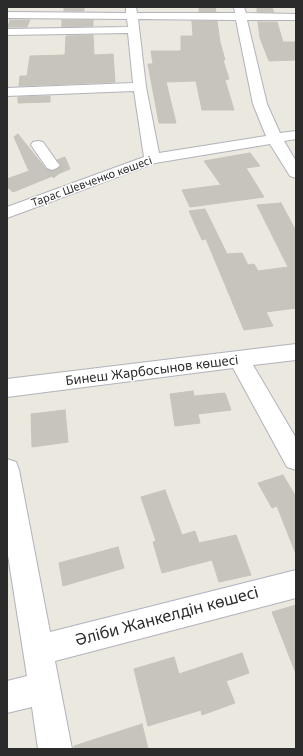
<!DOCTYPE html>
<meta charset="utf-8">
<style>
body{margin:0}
#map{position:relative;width:303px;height:756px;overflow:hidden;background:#ebe8df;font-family:"Noto Sans",sans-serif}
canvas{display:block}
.frame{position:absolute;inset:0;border:8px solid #2b2b2b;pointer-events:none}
</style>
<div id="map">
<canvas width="303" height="756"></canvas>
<div class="frame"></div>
</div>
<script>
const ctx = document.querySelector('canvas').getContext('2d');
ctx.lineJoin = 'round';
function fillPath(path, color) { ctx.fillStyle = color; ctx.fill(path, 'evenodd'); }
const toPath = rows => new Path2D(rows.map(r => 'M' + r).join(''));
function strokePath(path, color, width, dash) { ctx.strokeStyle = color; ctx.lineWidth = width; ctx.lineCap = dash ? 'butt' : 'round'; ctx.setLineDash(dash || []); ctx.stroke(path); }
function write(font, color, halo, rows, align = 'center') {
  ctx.font = font + ' "Noto Sans",sans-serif'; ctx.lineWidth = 3; ctx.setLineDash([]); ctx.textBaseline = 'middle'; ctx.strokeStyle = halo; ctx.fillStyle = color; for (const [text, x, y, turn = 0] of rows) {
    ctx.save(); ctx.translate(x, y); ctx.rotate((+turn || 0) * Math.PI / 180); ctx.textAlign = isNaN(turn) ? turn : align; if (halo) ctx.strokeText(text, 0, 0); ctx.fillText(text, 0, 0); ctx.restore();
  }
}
const building = toPath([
 [64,7,84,7,84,11,64,11,64,7],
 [199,7,215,7,216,12,199,12,199,7],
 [257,7,272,8,274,12,257,12,257,7],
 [10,20,30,20,27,27,8,27,10,20],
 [62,20,93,20,93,26,62,27,62,20],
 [192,21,217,21,220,42,225,60,223,60,229,79,225,80,234,110,202,110,196,81,166,82,176,123,159,123,148,64,153,64,151,51,181,51,181,36,193,36,192,21],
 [258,22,277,22,283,42,296,42,296,60,269,61,260,38,258,22],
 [93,35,94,55,113,54,115,82,19,86,20,76,27,76,30,56,65,55,66,36,93,35],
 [50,96,50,102,18,103,18,97,50,96],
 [18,134,46,169,53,171,58,169,62,165,57,160,65,157,70,169,13,192,7,187,7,179,29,171,14,137,18,134],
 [250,153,260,166,246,168,264,197,190,207,182,190,221,185,204,161,250,153],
 [281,203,296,231,296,308,266,312,273,326,244,330,206,239,202,240,189,211,205,209,227,254,242,253,248,265,254,264,258,271,288,267,257,205,281,203],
 [193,391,194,396,225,393,231,410,198,414,200,423,175,426,170,394,193,391],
 [65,410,68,442,32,447,31,414,65,410],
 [283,475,296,497,296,552,295,552,277,506,272,508,258,483,283,475],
 [165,490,182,535,195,531,199,543,236,535,251,575,219,582,212,560,162,573,153,542,156,541,141,497,165,490],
 [118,547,124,568,63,586,59,563,118,547],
 [296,605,296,671,295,671,272,612,296,605],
 [242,653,249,673,226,681,235,703,202,715,201,710,148,726,134,669,174,657,179,674,242,653],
 [142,724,148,749,74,749,74,746,142,724]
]);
fillPath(building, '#c7c4be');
strokePath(building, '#c6c4b9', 1);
strokePath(toPath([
 [52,165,59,174]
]), '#c5c2bb', 14, [14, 8]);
const minor = toPath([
 [126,7,136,7,137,13,235,13,234,7,244,7,246,13,296,14,296,20,247,20,267,104,280,133,296,131,296,139,284,141,296,161,296,178,290,176,270,144,155,163,7,218,7,207,144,157,134,91,7,96,7,88,133,83,128,33,7,35,7,29,128,27,127,19,7,18,7,12,126,13,126,7],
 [138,19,236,20,253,104,266,136,159,153,146,87,138,19],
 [38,141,43,142,57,162,60,165,57,168,52,170,47,168,31,145,33,142,38,141],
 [296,344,296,360,253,365,296,438,296,470,287,467,233,368,7,397,7,379,296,344],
 [7,459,16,462,19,470,50,632,296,570,296,598,55,661,72,749,38,749,32,707,7,713,7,681,27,676,7,549,7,459]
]);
strokePath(minor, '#b2b2bd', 2);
fillPath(minor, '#fff');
write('11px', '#2b2b2b', '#fff', [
 ["Тарас Шевченко көшесі",92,182,-20]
]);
write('13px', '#2b2b2b', '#fff', [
 ["Бинеш Жарбосынов көшесі",152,371,-7]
]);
write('16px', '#2b2b2b', '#fff', [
 ["Әліби Жанкелдін көшесі",167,617,-15]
]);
</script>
